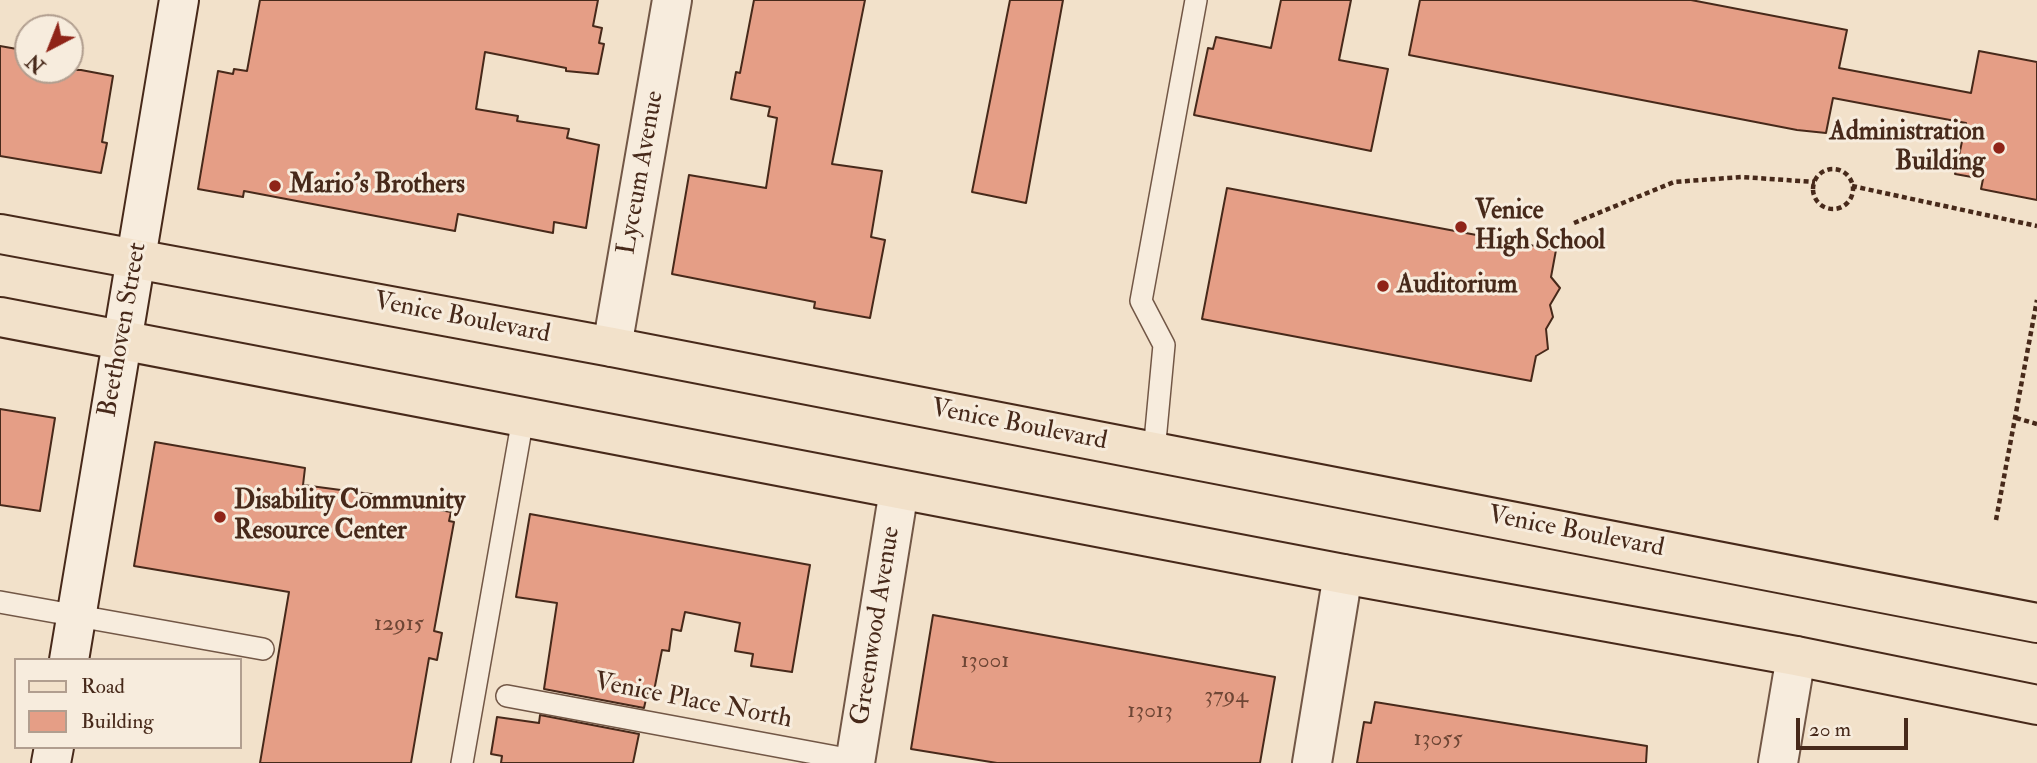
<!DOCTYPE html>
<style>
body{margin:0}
#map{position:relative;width:2037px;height:763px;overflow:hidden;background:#f2e1ca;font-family:"IM FELL Double Pica",serif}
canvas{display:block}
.legend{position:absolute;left:14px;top:658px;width:228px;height:91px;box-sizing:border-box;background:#f7ecdd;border:2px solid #b19e8f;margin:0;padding:9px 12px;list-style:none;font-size:21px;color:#47291a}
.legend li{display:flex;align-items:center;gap:14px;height:35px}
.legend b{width:35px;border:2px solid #b19e8f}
.north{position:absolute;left:14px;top:14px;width:70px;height:70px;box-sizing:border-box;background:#f7ecdd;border:2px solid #b19e8f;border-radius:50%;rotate:222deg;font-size:19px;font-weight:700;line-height:28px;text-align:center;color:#47291a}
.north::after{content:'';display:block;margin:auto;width:24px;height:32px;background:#8f2418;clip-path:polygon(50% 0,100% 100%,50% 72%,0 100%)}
.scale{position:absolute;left:1796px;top:718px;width:112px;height:32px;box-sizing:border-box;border:4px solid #47291a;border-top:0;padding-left:9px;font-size:21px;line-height:24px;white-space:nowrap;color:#47291a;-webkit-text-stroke:5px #f7ecdd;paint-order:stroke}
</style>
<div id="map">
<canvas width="2037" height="763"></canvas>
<ul class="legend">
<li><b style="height:9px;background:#f2e1ca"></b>Road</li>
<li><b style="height:19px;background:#e59e86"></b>Building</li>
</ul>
<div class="north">N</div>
<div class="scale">20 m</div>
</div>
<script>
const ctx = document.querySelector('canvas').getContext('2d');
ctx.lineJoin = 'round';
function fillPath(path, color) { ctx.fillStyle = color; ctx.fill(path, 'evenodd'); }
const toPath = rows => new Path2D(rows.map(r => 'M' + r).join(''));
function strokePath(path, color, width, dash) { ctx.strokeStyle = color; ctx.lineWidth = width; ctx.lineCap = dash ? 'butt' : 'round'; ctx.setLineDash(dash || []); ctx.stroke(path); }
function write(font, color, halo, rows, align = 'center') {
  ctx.font = font + ' "IM FELL Double Pica",serif'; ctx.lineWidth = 6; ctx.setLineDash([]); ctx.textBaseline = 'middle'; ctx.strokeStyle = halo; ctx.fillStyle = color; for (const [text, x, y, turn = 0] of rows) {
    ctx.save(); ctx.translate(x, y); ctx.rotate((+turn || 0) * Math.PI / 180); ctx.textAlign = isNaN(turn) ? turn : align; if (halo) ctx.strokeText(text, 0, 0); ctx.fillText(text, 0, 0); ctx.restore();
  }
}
const building = toPath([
 [260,0,598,0,593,26,602,28,599,43,604,44,598,74,566,71,566,68,485,52,476,109,518,116,517,121,569,129,567,138,599,145,586,228,554,222,553,233,458,214,455,231,244,191,243,197,198,189,218,71,233,74,234,69,247,71,260,0],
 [754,0,865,0,832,164,882,171,871,237,885,240,870,318,814,308,815,302,672,274,689,175,766,188,777,118,768,116,770,107,731,99,736,72,740,73,754,0],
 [1010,0,1063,0,1026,203,972,192,1010,0],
 [1281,0,1351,0,1339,60,1388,69,1371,151,1194,115,1208,48,1213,49,1216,37,1271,48,1281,0],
 [1420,0,1691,0,1847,30,1839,68,1971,93,1979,51,2037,62,2037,200,1981,189,1983,179,1955,174,1966,123,1833,98,1826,133,1797,130,1409,55,1420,0],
 [0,46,28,51,28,70,81,70,113,76,102,142,107,143,101,173,0,156,0,46],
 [1227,188,1556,250,1551,277,1560,288,1550,305,1553,317,1546,329,1548,349,1536,356,1531,381,1202,319,1227,188],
 [0,409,55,418,40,511,0,505,0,409],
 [155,442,305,468,303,485,386,496,406,504,451,512,449,521,454,522,434,631,442,633,437,660,429,658,411,763,260,763,289,592,134,566,155,442],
 [530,514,810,565,792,672,751,666,753,654,735,651,740,623,685,612,681,631,672,629,669,651,662,650,654,691,648,690,644,708,544,689,557,603,516,597,530,514],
 [933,615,1275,677,1260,763,997,763,911,749,933,615],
 [1375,702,1647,746,1646,763,1357,763,1364,722,1371,723,1375,702],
 [540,715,639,734,633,763,501,763,502,756,491,754,497,717,539,723,540,715]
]);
fillPath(building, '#e59e86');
strokePath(building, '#47291a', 2);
const lane = toPath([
 [1154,452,1164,345,1141,301,1196,0],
 [0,602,263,649],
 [507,696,863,762],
 [462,763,523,418]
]);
const street = toPath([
 [612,347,672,0],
 [855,763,899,490],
 [1312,763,1343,574],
 [1778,763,1796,656]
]);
const secondary = toPath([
 [69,660,179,0],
 [51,763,54,747]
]);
const primary = toPath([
 [0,234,612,347,2037,623],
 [0,317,1343,574,1796,656,2037,705]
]);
strokePath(lane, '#725746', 24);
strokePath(street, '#725746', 42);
strokePath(secondary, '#47291a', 42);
strokePath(primary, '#47291a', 42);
strokePath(toPath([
 '1813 189a20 20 0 1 1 40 0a20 20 0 1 1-40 0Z',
 [1852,186,2037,226],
 [1574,223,1674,182,1742,177,1815,182],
 [2016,418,2037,424],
 [1996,520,2037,300]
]), '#47291a', 4.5, [5, 3.5]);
strokePath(lane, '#f7ecdd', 21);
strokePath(street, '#f7ecdd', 38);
strokePath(secondary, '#f7ecdd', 38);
strokePath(primary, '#f2e1ca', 38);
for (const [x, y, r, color] of [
 [1999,148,7,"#8f2418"],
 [275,186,7,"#8f2418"],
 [1461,227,7,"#8f2418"],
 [1383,286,7,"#8f2418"],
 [220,517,7,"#8f2418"]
]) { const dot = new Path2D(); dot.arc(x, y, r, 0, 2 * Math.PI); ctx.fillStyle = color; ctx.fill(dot); strokePath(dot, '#f7ecdd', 2.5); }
write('23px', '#6e4635', null, [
 ["12915",399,625],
 ["13001",985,662],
 ["3794",1226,697],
 ["13013",1150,712],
 ["13055",1438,740]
]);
write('bold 26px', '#47291a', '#f7ecdd', [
 ["Administration",1985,133,"right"],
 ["Building",1985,163,"right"],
 ["Mario's Brothers",289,186],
 ["Venice",1475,212],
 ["High School",1475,242],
 ["Auditorium",1397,286],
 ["Disability Community",234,502],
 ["Resource Center",234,532]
], 'left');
write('26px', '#47291a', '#f7ecdd', [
 ["Lyceum Avenue",642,173,-80],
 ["Venice Boulevard",462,319,11],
 ["Beethoven Street",124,330,-80],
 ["Venice Boulevard",1019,426,11],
 ["Venice Boulevard",1576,533,11],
 ["Greenwood Avenue",877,626,-81],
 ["Venice Place North",693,702,11]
]);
</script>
